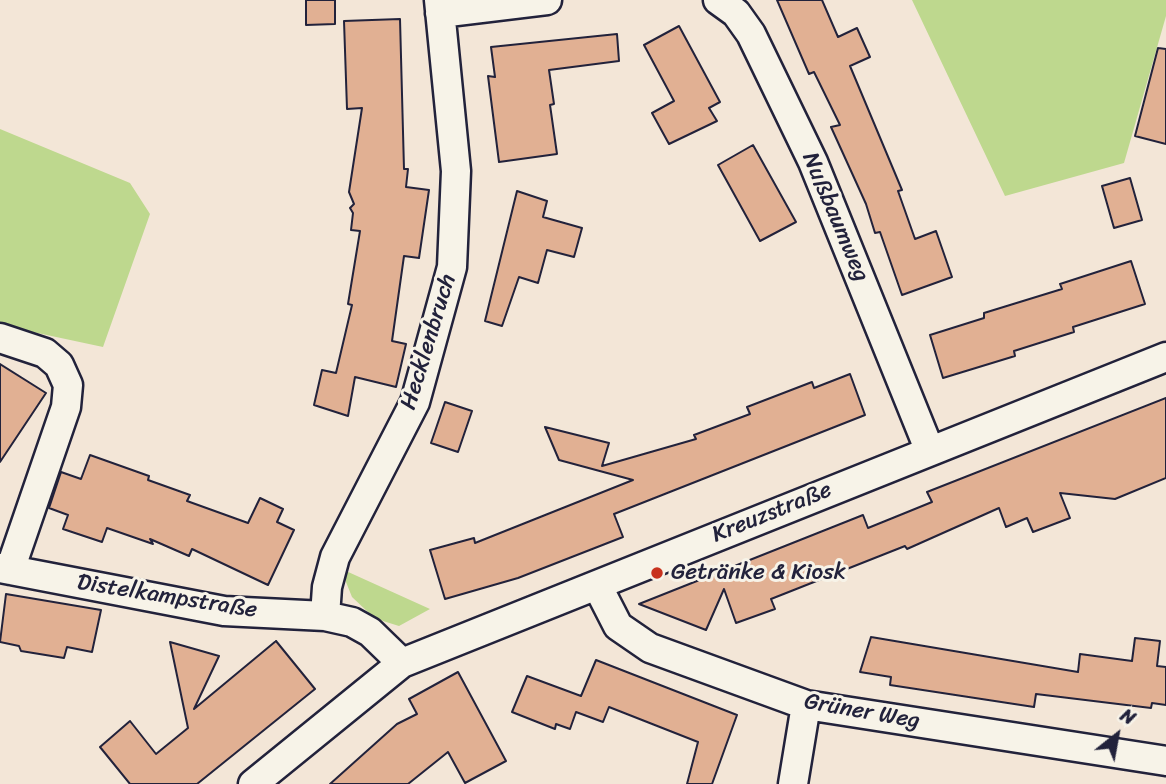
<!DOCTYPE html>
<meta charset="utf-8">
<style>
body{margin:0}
#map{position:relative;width:1166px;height:784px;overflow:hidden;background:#f3e6d7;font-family:Sriracha,sans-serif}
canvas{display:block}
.north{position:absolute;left:1082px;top:700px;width:70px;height:70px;-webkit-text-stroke:5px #f7f3e8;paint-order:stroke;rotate:31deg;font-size:19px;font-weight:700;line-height:28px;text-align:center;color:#22223b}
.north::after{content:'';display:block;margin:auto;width:24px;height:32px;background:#22223b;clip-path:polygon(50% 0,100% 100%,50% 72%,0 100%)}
</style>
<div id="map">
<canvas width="1166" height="784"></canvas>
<div class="north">N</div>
</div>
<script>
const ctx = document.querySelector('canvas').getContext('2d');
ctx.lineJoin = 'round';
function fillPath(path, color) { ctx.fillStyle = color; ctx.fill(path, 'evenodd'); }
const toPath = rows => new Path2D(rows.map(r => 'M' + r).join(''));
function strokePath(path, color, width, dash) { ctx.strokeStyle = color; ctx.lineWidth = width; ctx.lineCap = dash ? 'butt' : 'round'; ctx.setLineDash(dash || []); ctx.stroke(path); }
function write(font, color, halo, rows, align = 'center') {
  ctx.font = font + ' Sriracha,sans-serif'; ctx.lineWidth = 6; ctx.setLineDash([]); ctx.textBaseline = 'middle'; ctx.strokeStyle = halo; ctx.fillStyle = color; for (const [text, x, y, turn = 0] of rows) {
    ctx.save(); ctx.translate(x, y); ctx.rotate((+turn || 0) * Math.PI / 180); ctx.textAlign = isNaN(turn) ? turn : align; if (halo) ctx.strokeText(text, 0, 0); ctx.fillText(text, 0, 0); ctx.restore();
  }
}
fillPath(toPath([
 [912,0,1166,0,1166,16,1124,163,1005,196],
 [0,129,130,183,150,214,103,347,0,325],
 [346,571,430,609,399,626,383,621,370,614,352,597,346,582]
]), '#bed88e');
const building = toPath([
 [306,0,335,0,335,24,306,25,306,0],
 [777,0,822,0,838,37,857,28,870,57,850,66,902,190,898,191,915,239,936,231,952,277,902,295,880,232,875,233,866,204,831,127,840,125,814,72,809,74,777,0],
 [400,19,404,169,408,169,406,187,429,190,419,258,404,256,392,341,406,344,396,387,355,377,348,416,314,405,322,370,336,373,352,305,348,304,360,231,351,230,353,213,350,208,354,204,349,192,362,108,347,109,344,21,400,19],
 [679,26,720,102,709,108,717,121,669,144,652,113,674,101,644,45,679,26],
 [617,34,619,61,549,70,554,104,550,105,557,154,499,162,488,76,495,77,491,47,617,34],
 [1158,48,1166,49,1166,144,1135,136,1158,48],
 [753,145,796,222,760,241,718,165,753,145],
 [1130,178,1142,220,1114,228,1102,186,1130,178],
 [517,191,547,201,543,217,582,228,574,257,547,250,538,283,519,277,502,326,485,321,517,191],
 [1131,261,1145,304,1073,327,1074,332,1014,351,1015,356,943,378,930,335,984,318,984,313,1062,289,1060,284,1131,261],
 [0,364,46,393,0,462,0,364],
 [850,374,865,415,614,514,623,537,518,578,445,599,430,550,474,538,475,543,633,480,559,460,545,427,609,443,602,466,696,439,694,435,750,414,747,407,812,382,814,388,850,374],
 [1166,398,1166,478,1115,499,1060,493,1070,518,1033,532,1027,518,1006,527,999,508,907,549,905,546,771,599,775,609,736,623,724,589,706,630,639,604,863,515,868,528,905,513,932,502,927,492,1166,398],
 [445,402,472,411,458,452,431,443,445,402],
 [90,455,149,476,148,480,190,495,187,501,248,523,260,498,283,509,277,522,294,530,268,585,192,549,189,556,150,539,153,544,107,528,102,542,63,529,68,515,49,508,61,472,81,479,90,455],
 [6,594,101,610,92,652,67,647,64,658,21,651,19,646,0,642,6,594],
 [871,637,1078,672,1080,654,1132,661,1135,638,1160,641,1157,666,1166,667,1166,705,1152,703,1151,708,1036,694,1034,707,890,685,891,677,860,672,871,637],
 [276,641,315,689,197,784,130,784,100,747,130,721,156,754,188,728,170,642,219,656,194,709,276,641],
 [596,660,737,715,712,784,687,784,698,742,609,707,603,722,576,712,570,729,556,724,555,729,512,712,527,676,581,696,596,660],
 [458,672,506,761,465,783,448,752,408,784,330,784,397,724,417,714,409,699,458,672]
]);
fillPath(building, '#e1b093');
strokePath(building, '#22223b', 2);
const street = toPath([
 [718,0,736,13,751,34,813,162,929,449],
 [440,13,547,0],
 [0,338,45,353,59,365,68,385,66,407,10,570],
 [0,568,224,611,325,616,352,622,370,632,402,663],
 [597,585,618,626,650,648,806,705,1166,761],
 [325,616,327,587,335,557,415,402,452,267,456,171,439,0],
 [253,784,402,663,1166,357],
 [793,784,806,705]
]);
strokePath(street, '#22223b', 33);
strokePath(street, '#f7f3e8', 28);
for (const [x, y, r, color] of [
 [657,573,7,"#c8321e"]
]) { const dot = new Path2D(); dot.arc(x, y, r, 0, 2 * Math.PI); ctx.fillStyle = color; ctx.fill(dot); strokePath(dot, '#f7f3e8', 2.5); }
write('23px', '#22223b', '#f7f3e8', [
 ["Nußbaumweg",835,217,67],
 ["Hecklenbruch",429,342,-73],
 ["Kreuzstraße",772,513,-22],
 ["Distelkampstraße",167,597,9],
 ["Grüner Weg",862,712,10]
]);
write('23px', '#22223b', '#f7f3e8', [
 ["Getränke & Kiosk",671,573]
], 'left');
</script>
